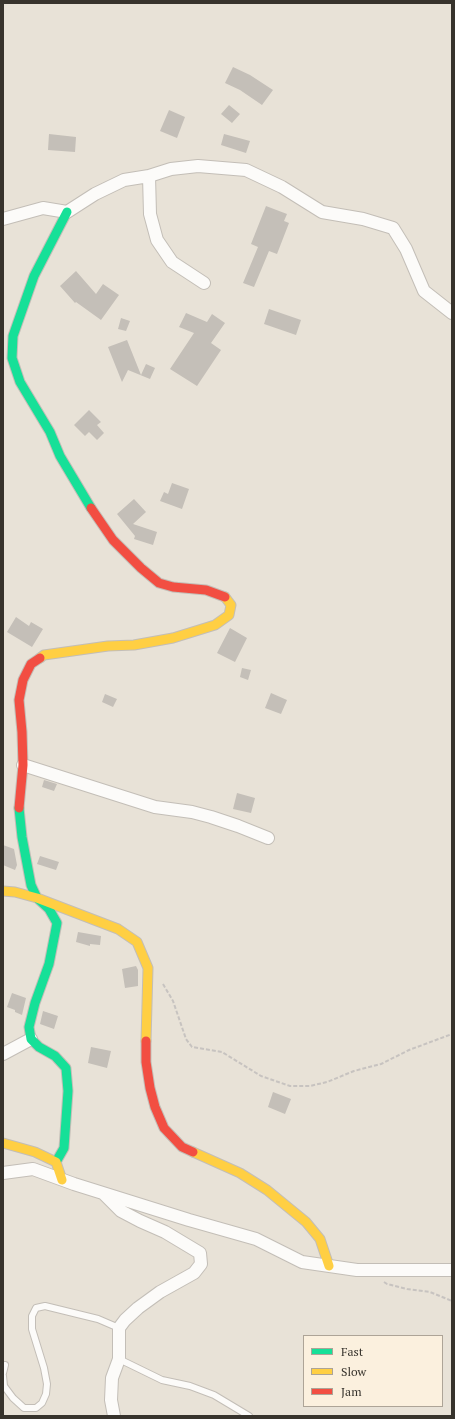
<!DOCTYPE html>
<style>
body{margin:0}
#map{position:relative;width:455px;height:1419px;overflow:hidden;background:#e8e2d7;font-family:"PT Serif",serif}
canvas{display:block}
.frame{position:absolute;inset:0;border:4px solid #37332c;pointer-events:none}
.legend{position:absolute;left:303px;top:1335px;width:140px;height:72px;box-sizing:border-box;background:#fbf0de;border:1px solid #ada497;margin:0;padding:5px 7px;list-style:none;font-size:12px;color:#37332c}
.legend li{display:flex;align-items:center;gap:8px;height:20px}
.legend b{width:20px;border:1px solid #ada497}
</style>
<div id="map">
<canvas width="455" height="1419"></canvas>
<div class="frame"></div>
<ul class="legend">
<li><b style="height:5px;background:#16e098"></b>Fast</li>
<li><b style="height:5px;background:#ffcf43"></b>Slow</li>
<li><b style="height:5px;background:#f24e42"></b>Jam</li>
</ul>
</div>
<script>
const ctx = document.querySelector('canvas').getContext('2d');
ctx.lineJoin = 'round';
function fillPath(path, color) { ctx.fillStyle = color; ctx.fill(path, 'evenodd'); }
const toPath = rows => new Path2D(rows.map(r => 'M' + r).join(''));
function strokePath(path, color, width, dash) { ctx.strokeStyle = color; ctx.lineWidth = width; ctx.lineCap = dash ? 'butt' : 'round'; ctx.setLineDash(dash || []); ctx.stroke(path); }
fillPath(toPath([
 [233,67,250,75,273,90,262,105,240,90,225,83],
 [229,105,240,114,232,123,221,114],
 [169,110,185,117,177,138,160,131],
 [49,134,76,137,75,152,48,150],
 [224,134,250,141,246,153,221,145],
 [266,206,287,214,284,221,289,223,277,254,269,251,254,287,243,283,258,247,251,244],
 [76,271,96,294,103,284,119,295,101,320,76,302,75,303,60,286],
 [269,309,301,320,296,335,264,324],
 [186,313,207,322,212,314,225,323,211,343,221,350,197,386,170,369,194,333,179,327],
 [121,318,130,321,126,331,118,329],
 [127,340,141,375,146,364,155,368,150,379,128,370,122,382,108,347],
 [89,410,101,422,97,425,104,433,97,440,89,432,85,436,74,425],
 [172,483,189,489,182,509,160,501,164,492,168,494],
 [134,499,146,512,133,524,157,532,153,545,134,539,135,536,117,514],
 [16,617,29,626,31,622,43,629,32,647,7,632],
 [230,628,247,638,235,662,217,653],
 [242,668,251,670,248,680,240,677],
 [271,693,287,700,281,714,265,708],
 [105,694,117,699,113,707,102,702],
 [44,780,57,784,54,791,42,787],
 [237,793,255,798,251,813,233,809],
 [3,845,14,849,17,865,15,870,3,865],
 [40,856,59,862,56,870,37,864],
 [78,932,101,936,100,945,90,944,90,946,76,942],
 [136,966,138,970,138,986,125,988,122,969],
 [12,993,26,998,22,1015,15,1012,15,1010,7,1007],
 [43,1011,58,1016,54,1029,40,1024],
 [91,1047,111,1051,107,1068,88,1063],
 [273,1092,291,1099,285,1114,268,1107]
]), '#c4bfb8');
const lane = toPath([
 [119,1359,162,1380,190,1386,214,1395,249,1416],
 [3,1373,5,1365],
 [3,1376,4,1386,13,1398,24,1408,36,1408,42,1403,46,1394,47,1384,44,1368,32,1329,32,1316,36,1308,45,1306,98,1319,119,1328]
]);
const street = toPath([
 [149,176,150,214,157,240,172,262,204,283],
 [3,219,43,208,67,212,95,194,124,180,149,176,171,169,198,166,246,170,282,187,322,212,363,219,393,228,406,249,424,291,452,313],
 [23,765,155,807,192,812,211,817,238,826,268,838],
 [3,1054,31,1039],
 [3,1173,33,1169,74,1184,189,1220,256,1239,302,1262,357,1270,452,1270],
 [104,1194,121,1211,140,1221,165,1232,200,1253,201,1264,194,1273,160,1292,138,1308,125,1320,119,1328,119,1359,112,1378,111,1400,114,1416]
]);
const fast = toPath([
 [67,212,34,276,13,336,12,358,20,382,50,432,60,456,91,508],
 [19,808,22,837,31,885,37,898,49,909,57,923,49,964,35,1003,29,1027,31,1039,39,1047,55,1056,66,1068,68,1091,64,1148,56,1162]
]);
const slow = toPath([
 [40,658,44,655,108,646,134,645,173,638,215,625,229,615,231,605,225,597],
 [3,891,15,892,37,898,118,929,137,942,148,968,146,1041],
 [3,1143,35,1152,56,1162,62,1180],
 [193,1152,240,1173,267,1190,306,1222,320,1239,329,1266]
]);
const jam = toPath([
 [91,508,113,540,141,568,159,583,173,587,206,590,225,597],
 [19,808,23,765,22,732,19,700,23,680,31,664,40,658],
 [146,1041,146,1062,150,1088,155,1107,164,1128,182,1147,193,1152]
]);
strokePath(lane, '#c3beb7', 8);
strokePath(street, '#c3beb7', 14);
strokePath(fast, '#c3beb7', 11);
strokePath(slow, '#c3beb7', 11);
strokePath(jam, '#c3beb7', 11);
strokePath(toPath([
 [163,984,173,1001,186,1039,192,1047,222,1052,261,1076,290,1086,310,1086,327,1082,354,1071,381,1064,409,1050,452,1034],
 [384,1282,387,1284,407,1289,430,1292,452,1301]
]), '#c7c3c0', 2, [4, 2]);
strokePath(lane, '#fcfbf9', 6);
strokePath(street, '#fcfbf9', 12);
strokePath(fast, '#16e098', 9);
strokePath(slow, '#ffcf43', 9);
strokePath(jam, '#f24e42', 9);
</script>
